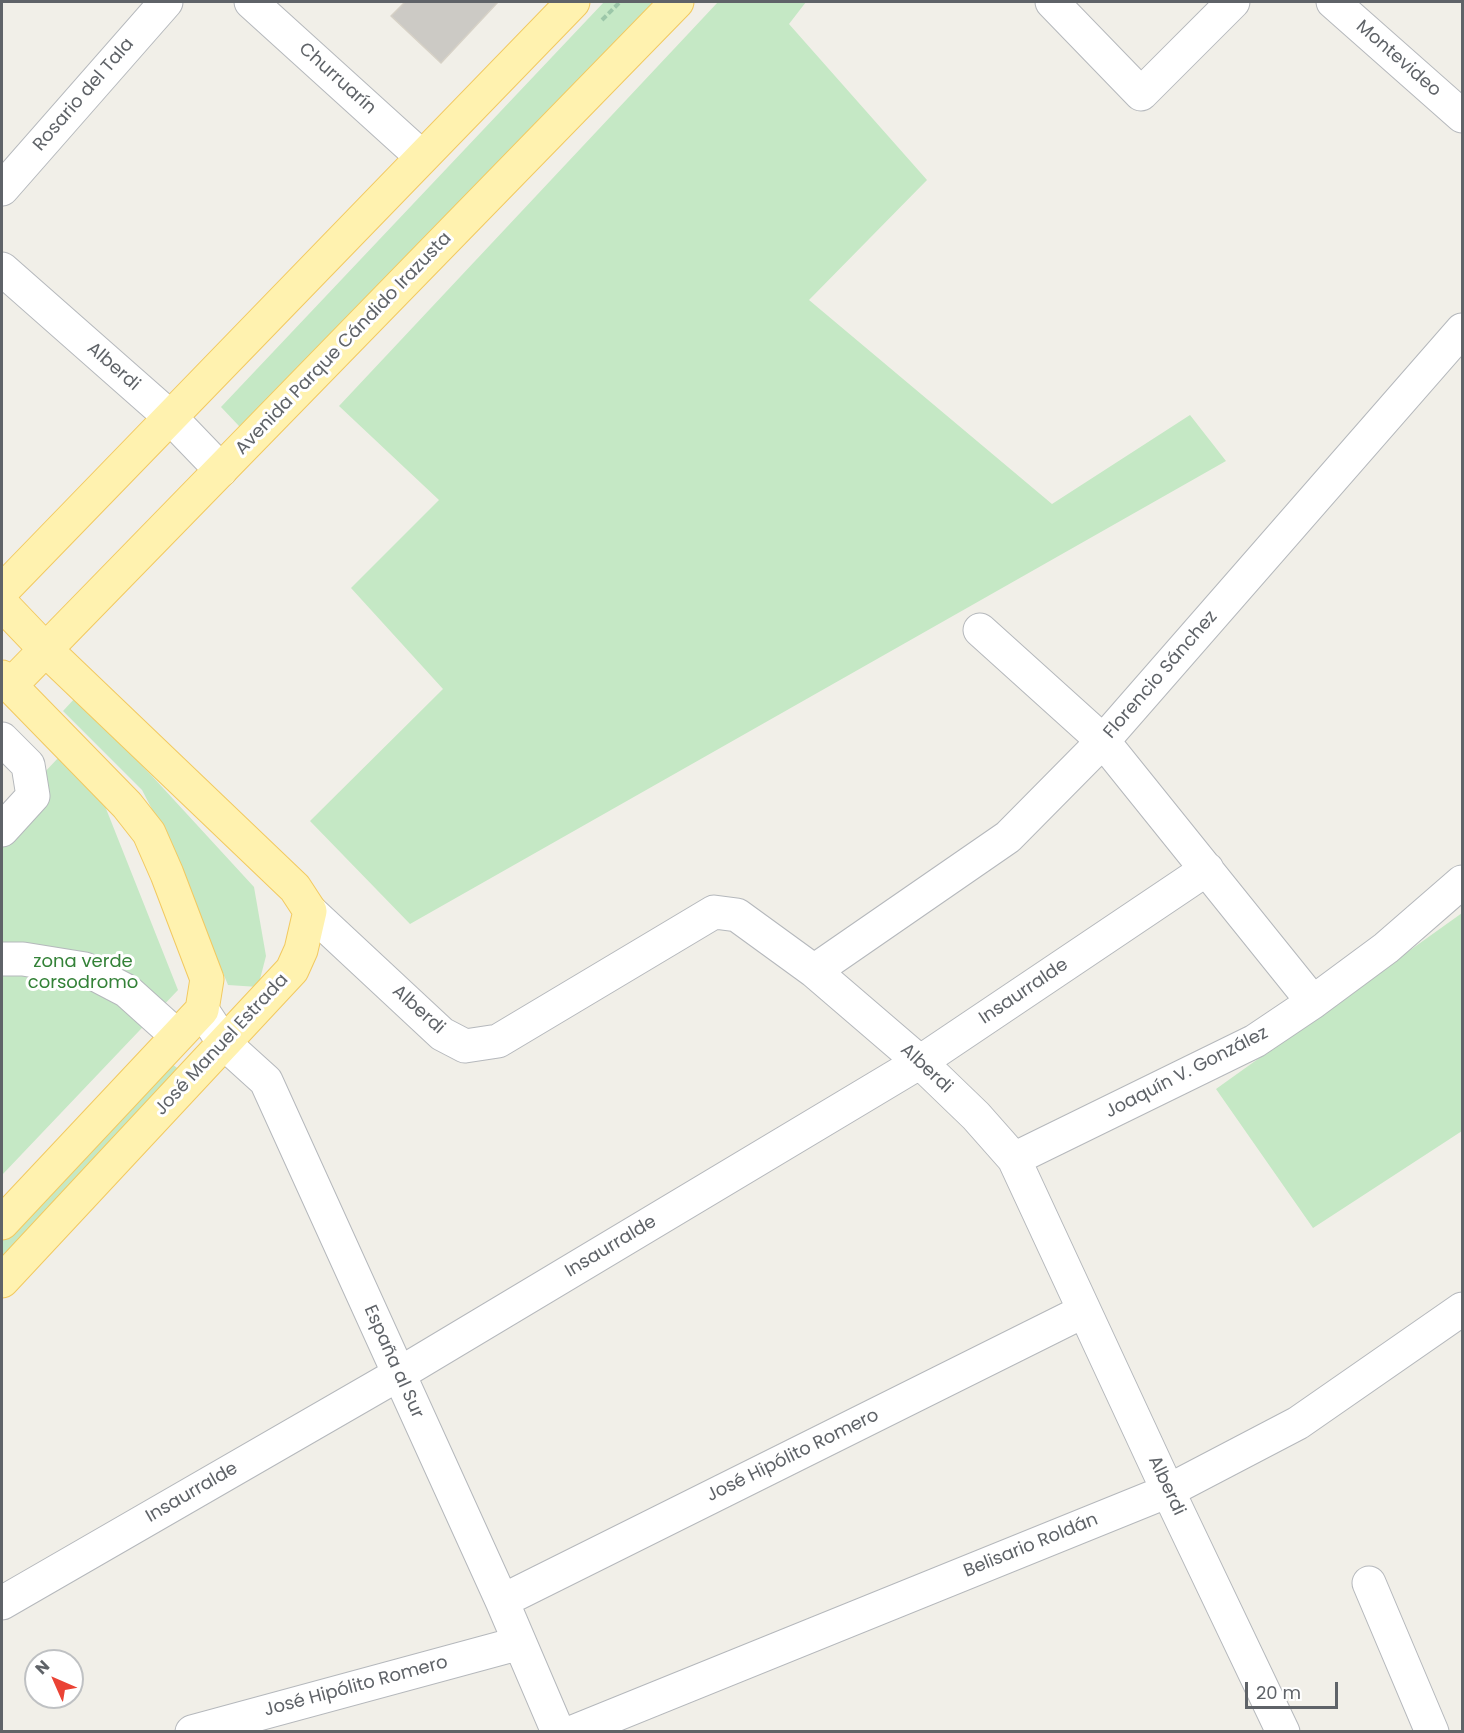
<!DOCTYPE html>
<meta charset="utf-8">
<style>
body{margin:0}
#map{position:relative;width:1464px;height:1733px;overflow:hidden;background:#f1efe8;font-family:Poppins,sans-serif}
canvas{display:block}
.frame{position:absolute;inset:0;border:3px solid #5f6368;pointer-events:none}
.north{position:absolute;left:24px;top:1649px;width:60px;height:60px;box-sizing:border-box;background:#fff;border:2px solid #bfc1c3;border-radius:50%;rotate:315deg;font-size:16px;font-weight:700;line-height:24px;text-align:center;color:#5f6368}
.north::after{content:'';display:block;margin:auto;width:21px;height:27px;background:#ea4335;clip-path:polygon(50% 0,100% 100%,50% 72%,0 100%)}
.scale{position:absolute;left:1245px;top:1682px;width:93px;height:27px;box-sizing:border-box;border:3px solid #5f6368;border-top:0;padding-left:8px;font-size:18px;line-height:21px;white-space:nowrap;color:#5f6368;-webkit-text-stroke:4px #fff;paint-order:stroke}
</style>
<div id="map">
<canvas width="1464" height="1733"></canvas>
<div class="frame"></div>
<div class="north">N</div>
<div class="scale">20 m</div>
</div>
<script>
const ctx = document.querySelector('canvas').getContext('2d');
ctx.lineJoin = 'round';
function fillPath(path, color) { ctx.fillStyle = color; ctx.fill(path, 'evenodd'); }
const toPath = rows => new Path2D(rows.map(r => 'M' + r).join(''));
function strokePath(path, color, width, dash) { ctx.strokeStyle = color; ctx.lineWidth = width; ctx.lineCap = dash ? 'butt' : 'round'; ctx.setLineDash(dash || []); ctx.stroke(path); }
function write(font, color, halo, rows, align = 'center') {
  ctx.font = font + ' Poppins,sans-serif'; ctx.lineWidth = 6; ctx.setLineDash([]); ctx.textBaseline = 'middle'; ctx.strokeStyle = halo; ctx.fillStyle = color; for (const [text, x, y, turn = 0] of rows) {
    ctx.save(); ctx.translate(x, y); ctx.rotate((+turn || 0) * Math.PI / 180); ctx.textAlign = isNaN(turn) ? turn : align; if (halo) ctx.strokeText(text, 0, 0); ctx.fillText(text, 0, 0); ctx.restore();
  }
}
fillPath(toPath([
 [604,2,670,2,256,444,221,407],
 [718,2,806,2,789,24,927,180,809,300,1052,504,1190,415,1226,461,410,924,310,821,443,689,351,588,439,500,339,406],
 [76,697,152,776,254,887,266,956,258,987,228,985,168,840,142,790,63,711],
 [60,756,101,796,178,990,2,1175,2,817],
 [1462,913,1462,1131,1313,1228,1216,1089],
 [168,1061,185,1074,2,1269,2,1238]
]), '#c5e8c5');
const building = toPath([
 [405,2,498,2,441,63,391,16,405,2]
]);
fillPath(building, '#cccac5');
strokePath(building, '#d6d1c6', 1.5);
const minor = toPath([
 [251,2,422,157],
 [1052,2,1141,94,1233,2],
 [1333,2,1462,116],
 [2,189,166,2],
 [2,269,170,417,221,470],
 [980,630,1103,741,1313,1002],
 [2,739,28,765,33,796,2,830],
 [310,911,442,1034,465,1046,498,1041,714,912,737,915,814,971,920,1062,976,1116,1014,1159,1168,1491,1283,1732],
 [2,959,23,959,85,969,127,991,177,1036],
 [814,971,1008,837,1103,741,1462,330],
 [202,1010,224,1043,266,1081,502,1601,558,1732],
 [1014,1159,1255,1041,1313,1002,1386,948,1462,882],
 [1369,1583,1432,1732],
 [502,1601,1084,1311],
 [2,1603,399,1374,920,1062,1207,869],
 [192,1732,520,1643],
 [573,1732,1168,1491,1298,1423,1462,1309]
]);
const major = toPath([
 [2,591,573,2],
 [2,604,45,649,295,888,310,911,301,950,292,970,2,1281],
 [2,677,127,805,149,833,167,874,207,979,202,1010,2,1223],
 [10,686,677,2]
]);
strokePath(minor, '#b5b8bc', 35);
strokePath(major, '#f2c960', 35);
strokePath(toPath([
 [602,20,620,2]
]), '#9cc7a9', 4, [6, 3]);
strokePath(minor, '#fff', 33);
strokePath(major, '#fff2af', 33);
write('18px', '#5f6368', '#fff', [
 ["Montevideo",1398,59,41],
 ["Churruarín",337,79,42],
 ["Rosario del Tala",84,95,-49],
 ["Avenida Parque Cándido Irazusta",344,344,-46],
 ["Alberdi",113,367,41],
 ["Florencio Sánchez",1161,675,-49],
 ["Insaurralde",1024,992,-34],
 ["Alberdi",418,1010,42],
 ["José Manuel Estrada",222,1045,-47],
 ["Alberdi",926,1069,43],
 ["Joaquín V. González",1187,1073,-27],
 ["Insaurralde",611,1247,-31],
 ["España al Sur",393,1362,66],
 ["José Hipólito Romero",793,1456,-26],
 ["Alberdi",1166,1486,65],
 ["Insaurralde",192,1493,-30],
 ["Belisario Roldán",1031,1546,-22],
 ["José Hipólito Romero",356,1687,-15]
]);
write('18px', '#348238', '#fff', [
 ["zona verde",83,962],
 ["corsodromo",83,983]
]);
</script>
